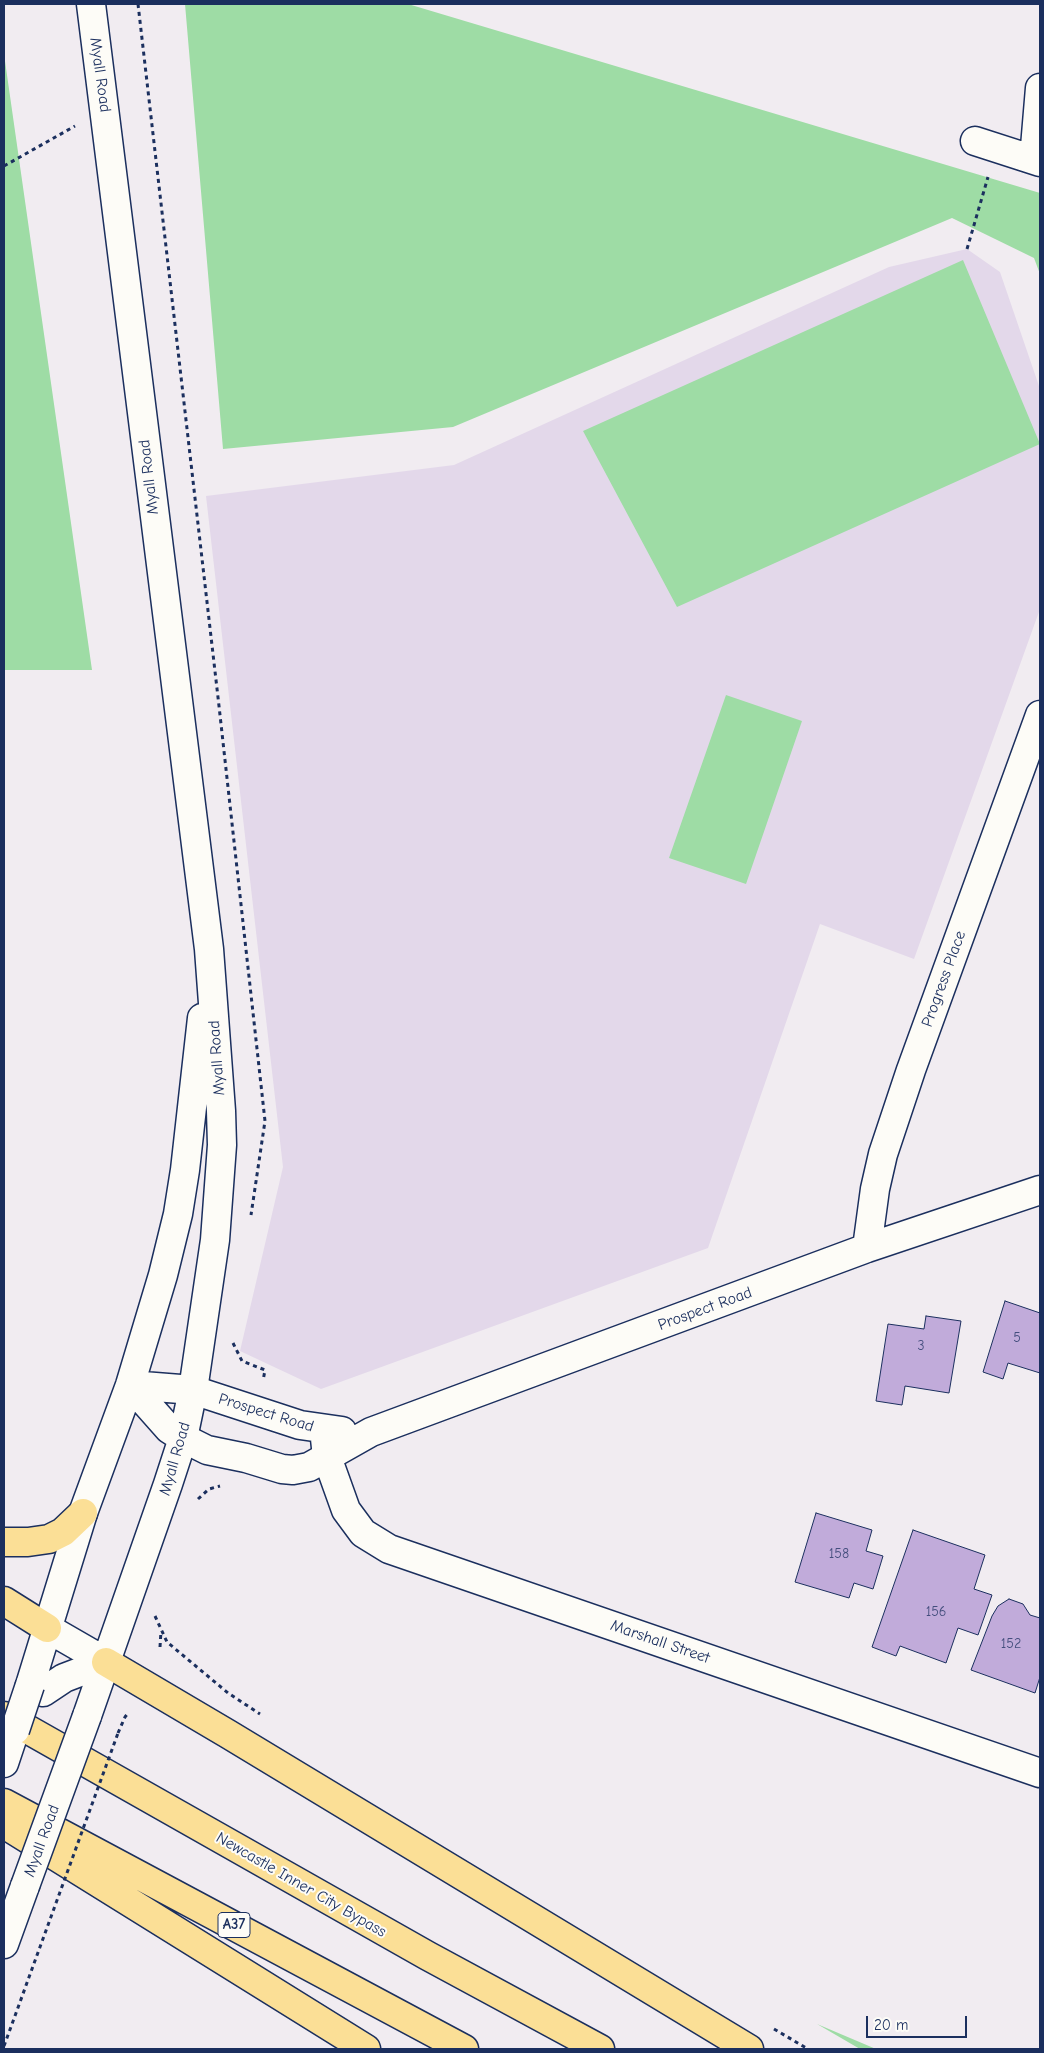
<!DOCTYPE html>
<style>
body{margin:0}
#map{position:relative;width:1044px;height:2053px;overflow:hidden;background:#f1ecf1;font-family:"Comic Neue",sans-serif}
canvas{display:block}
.frame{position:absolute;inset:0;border:5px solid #1b2f5e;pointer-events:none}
.scale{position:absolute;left:866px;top:2016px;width:101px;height:22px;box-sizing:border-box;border:2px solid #1b2f5e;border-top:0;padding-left:6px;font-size:15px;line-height:18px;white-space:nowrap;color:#1b2f5e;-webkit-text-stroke:4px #fdfcf7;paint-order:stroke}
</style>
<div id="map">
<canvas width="1044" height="2053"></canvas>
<div class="frame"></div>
<div class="scale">20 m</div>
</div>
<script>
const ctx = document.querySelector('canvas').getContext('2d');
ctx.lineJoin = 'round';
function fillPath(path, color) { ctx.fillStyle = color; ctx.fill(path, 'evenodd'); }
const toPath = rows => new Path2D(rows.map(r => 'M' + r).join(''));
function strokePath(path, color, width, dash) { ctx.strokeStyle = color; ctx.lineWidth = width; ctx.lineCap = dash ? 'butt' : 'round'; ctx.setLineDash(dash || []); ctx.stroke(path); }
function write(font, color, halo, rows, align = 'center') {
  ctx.font = font + ' "Comic Neue",sans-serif'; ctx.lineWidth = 4; ctx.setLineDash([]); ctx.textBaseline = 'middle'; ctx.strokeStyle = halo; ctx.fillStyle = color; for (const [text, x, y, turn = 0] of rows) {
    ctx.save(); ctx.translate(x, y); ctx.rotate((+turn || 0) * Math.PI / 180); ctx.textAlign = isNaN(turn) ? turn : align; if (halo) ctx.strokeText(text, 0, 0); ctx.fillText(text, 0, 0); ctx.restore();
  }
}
fillPath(toPath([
 [967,249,1000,272,1040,389,1040,609,914,959,820,924,708,1248,321,1389,240,1351,283,1167,206,496,454,465,889,267]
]), '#e3d8ea');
fillPath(toPath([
 [185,4,408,4,1040,193,1040,274,1034,258,952,218,453,427,223,449],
 [4,54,92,670,4,670],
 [963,260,1040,444,677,607,583,431],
 [726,695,802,721,746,884,669,858],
 [817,2024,876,2049,860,2049]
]), '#9edca5');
const building = toPath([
 [1005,1301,1040,1313,1040,1373,1008,1363,1003,1379,983,1372,1005,1301],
 [926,1316,961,1321,949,1393,905,1386,902,1405,876,1401,888,1324,924,1329,926,1316],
 [816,1513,872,1530,866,1551,883,1556,873,1589,854,1583,849,1598,795,1582,816,1513],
 [913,1530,985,1555,974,1589,992,1595,978,1635,958,1628,946,1663,900,1646,896,1656,872,1647,913,1530],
 [1009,1599,1023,1604,1030,1615,1040,1618,1040,1677,1035,1693,971,1670,992,1616,998,1606,1009,1599]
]);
fillPath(building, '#c1abda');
strokePath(building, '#1b2f5e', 1);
const minor = toPath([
 [975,141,1040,162],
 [1034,159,1040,88],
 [867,1248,875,1189,883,1154,911,1070,1040,715],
 [193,1390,300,1425,342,1431],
 [324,1429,327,1457,346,1510,363,1533,389,1549,1040,1773],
 [183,1438,207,1450,246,1458,282,1469,293,1470,309,1467,371,1432,867,1248,1040,1190]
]);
const secondary = toPath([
 [130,1385,169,1429,183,1438],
 [130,1385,193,1390],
 [47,1628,106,1662],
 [30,1685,83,1513,130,1385,163,1275,178,1214,185,1170,202,1018],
 [43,1692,64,1678,106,1662],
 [87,1716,168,1484,183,1438,193,1390,215,1240,222,1145,221,1111,209,949,91,4],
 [4,1763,15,1730],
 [4,1944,25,1886]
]);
const trunk = toPath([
 [106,1662,228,1734,749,2049]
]);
const motorway = toPath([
 [4,1542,28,1542,49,1539,63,1532,83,1513],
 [4,1601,47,1628],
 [4,1716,428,1956,600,2049],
 [4,1803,464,2049],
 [4,1824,366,2049]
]);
strokePath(minor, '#1b2f5e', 31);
strokePath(secondary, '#1b2f5e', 31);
strokePath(trunk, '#1b2f5e', 31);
strokePath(motorway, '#1b2f5e', 31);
strokePath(toPath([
 [138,4,219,706,265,1121,251,1215],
 [4,166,75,126],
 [967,249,988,177],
 [233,1343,242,1361,265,1370,263,1381],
 [198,1499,209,1489,220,1486],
 [155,1616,167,1642,228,1693,260,1714],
 [160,1647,161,1631],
 [118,1733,125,1717,129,1712],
 [774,2029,808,2049],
 [4,2046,56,1903]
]), '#1b2f5e', 3, [4, 4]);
strokePath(minor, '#fdfcf7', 28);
strokePath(secondary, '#fdfcf7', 28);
strokePath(trunk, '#fbdf96', 28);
strokePath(motorway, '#fbdf96', 28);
const secondaryBridge = toPath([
 [15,1730,30,1685],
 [25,1886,87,1716]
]);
strokePath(secondaryBridge, '#1b2f5e', 31, []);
strokePath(toPath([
 [56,1903,118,1733]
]), '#1b2f5e', 3, [4, 4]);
strokePath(secondaryBridge, '#fdfcf7', 28);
write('14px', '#444e7d', null, [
 ["5",1017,1338],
 ["3",921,1346],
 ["158",839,1554],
 ["156",936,1612],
 ["152",1011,1644]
]);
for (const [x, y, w] of [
 [234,1925,32]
]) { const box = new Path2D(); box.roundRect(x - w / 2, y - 12.5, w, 25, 4); ctx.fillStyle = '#fdfcf7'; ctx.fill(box); strokePath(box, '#1b2f5e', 1); }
write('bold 15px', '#1b2f5e', null, [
 ["A37",234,1925]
]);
write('16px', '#1b2f5e', '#fdfcf7', [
 ["Myall Road",100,75,82],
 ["Myall Road",149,477,-97],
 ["Progress Place",944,979,-70],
 ["Myall Road",217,1058,-94],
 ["Prospect Road",705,1309,-20],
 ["Prospect Road",266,1413,17],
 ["Myall Road",175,1459,-74],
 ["Marshall Street",660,1642,19],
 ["Myall Road",42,1841,-70],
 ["Newcastle Inner City Bypass",301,1885,30]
]);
</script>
